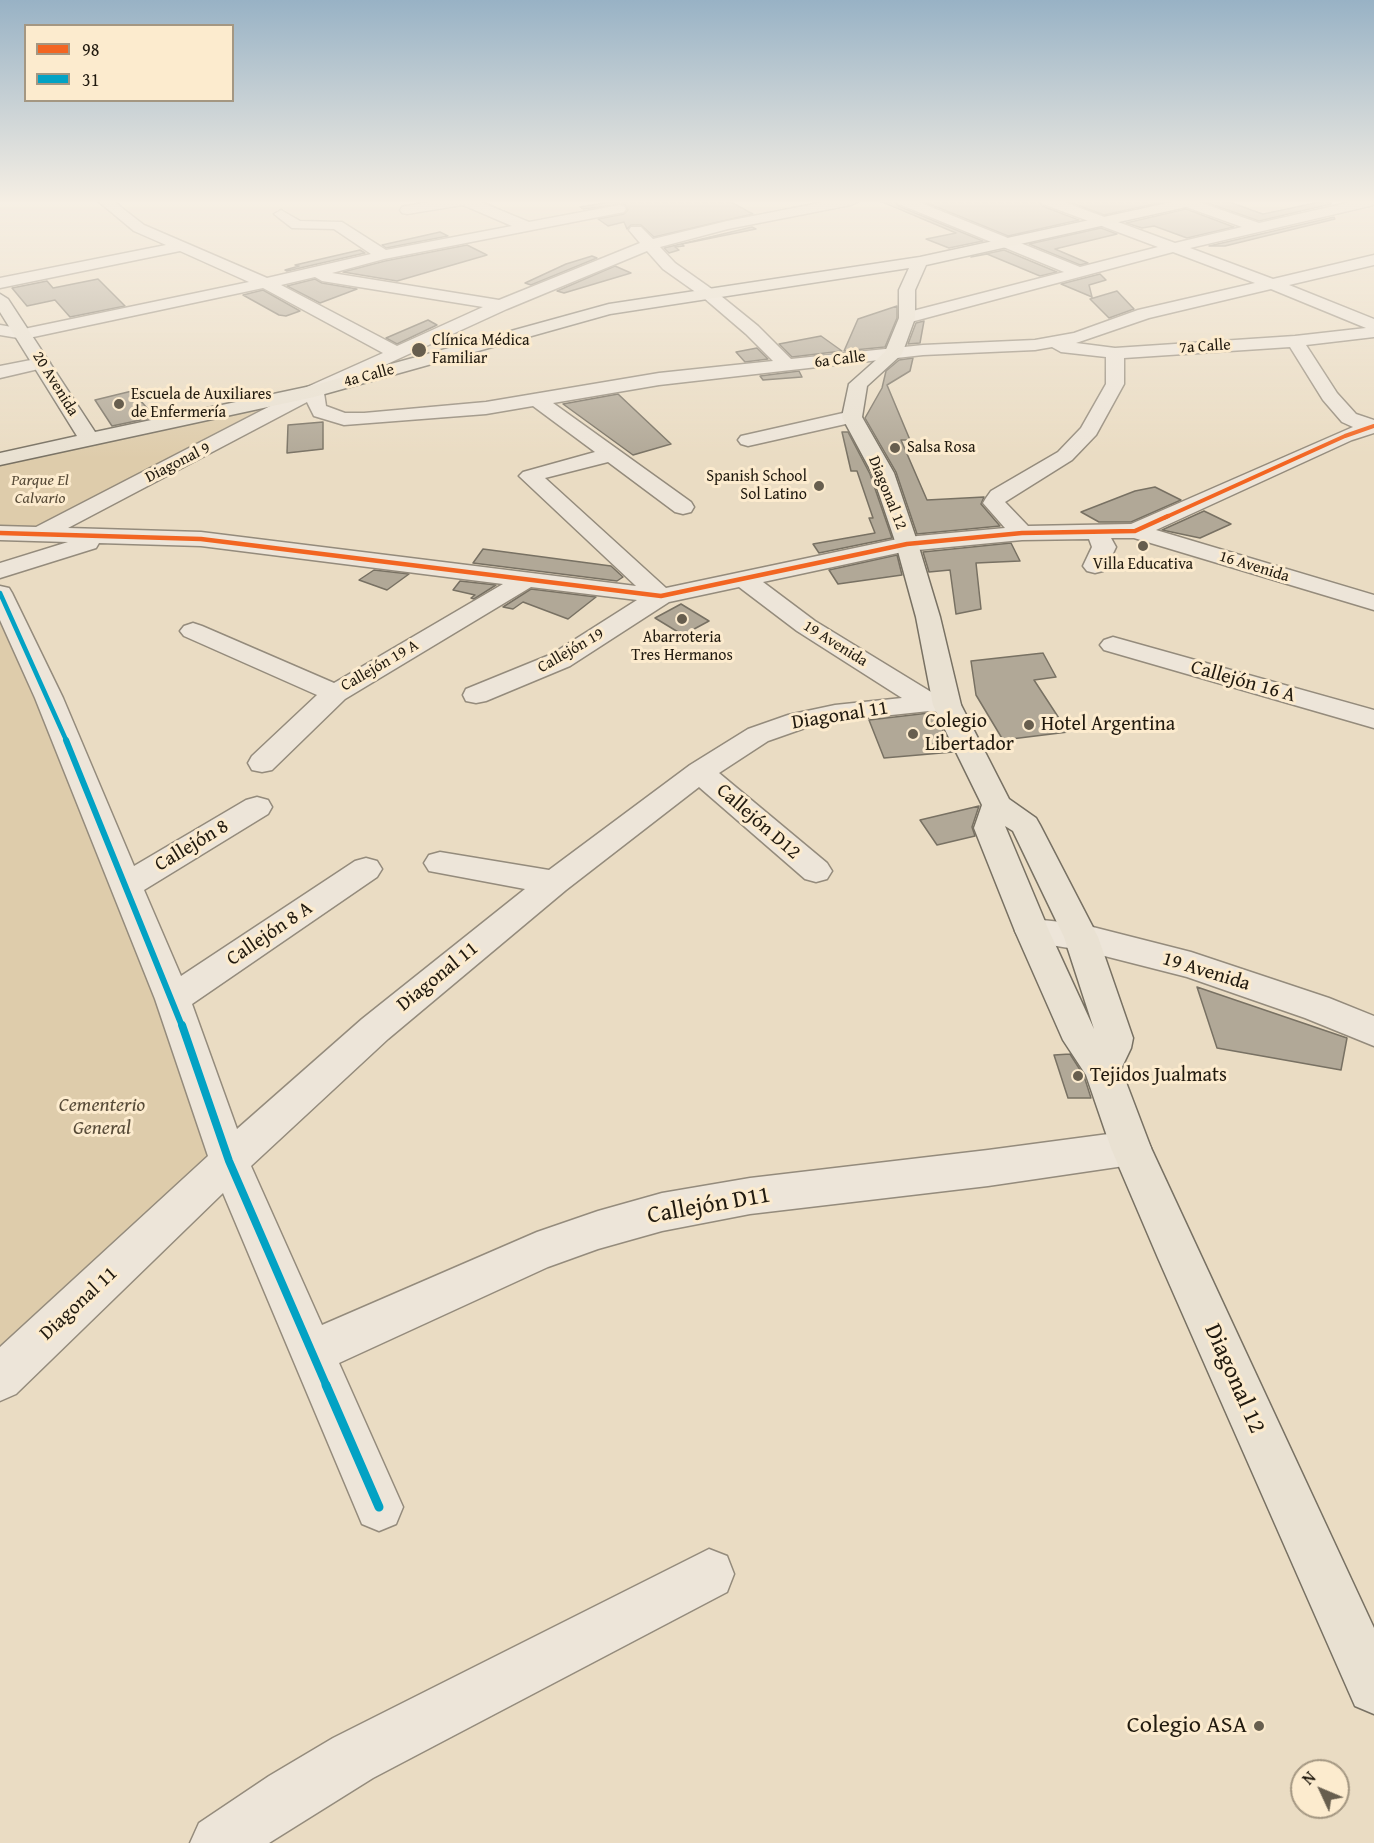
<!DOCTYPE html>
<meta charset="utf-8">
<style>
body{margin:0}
#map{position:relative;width:1374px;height:1843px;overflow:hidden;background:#eadcc3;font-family:"Gentium Book Plus",serif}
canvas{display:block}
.legend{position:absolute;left:24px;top:24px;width:210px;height:78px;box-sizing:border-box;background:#fcebce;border:2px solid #a49782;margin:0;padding:8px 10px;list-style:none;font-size:18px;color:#211a0f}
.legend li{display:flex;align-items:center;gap:12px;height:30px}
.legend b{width:30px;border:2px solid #a49782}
.north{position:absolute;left:1290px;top:1759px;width:60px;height:60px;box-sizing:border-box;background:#fcebce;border:2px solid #a49782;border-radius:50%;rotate:314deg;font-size:16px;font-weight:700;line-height:24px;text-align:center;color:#211a0f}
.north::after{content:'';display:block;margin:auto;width:21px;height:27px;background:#675e4e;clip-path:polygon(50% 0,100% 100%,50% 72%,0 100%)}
</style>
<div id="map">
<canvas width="1374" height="1843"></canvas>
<ul class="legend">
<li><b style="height:8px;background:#f26522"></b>98</li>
<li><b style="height:8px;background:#02a2c4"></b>31</li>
</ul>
<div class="north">N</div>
</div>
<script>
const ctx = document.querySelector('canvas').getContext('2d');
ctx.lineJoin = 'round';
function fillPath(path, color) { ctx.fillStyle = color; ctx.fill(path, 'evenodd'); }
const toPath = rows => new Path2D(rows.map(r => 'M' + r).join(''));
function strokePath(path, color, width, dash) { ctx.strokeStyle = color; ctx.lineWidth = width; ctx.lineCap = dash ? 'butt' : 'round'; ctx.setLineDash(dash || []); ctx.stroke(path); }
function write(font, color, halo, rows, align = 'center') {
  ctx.font = font + ' "Gentium Book Plus",serif'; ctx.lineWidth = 6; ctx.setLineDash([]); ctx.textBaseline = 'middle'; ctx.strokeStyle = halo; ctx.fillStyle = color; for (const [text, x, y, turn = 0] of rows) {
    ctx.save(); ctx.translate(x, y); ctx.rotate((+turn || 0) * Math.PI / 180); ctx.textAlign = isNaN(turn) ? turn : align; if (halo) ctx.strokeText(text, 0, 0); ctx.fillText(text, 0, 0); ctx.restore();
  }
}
fillPath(toPath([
 [272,407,59,521,26,528,0,526,0,465],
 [0,615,119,884,222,1149,0,1359]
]), '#deccab');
const building = toPath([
 [617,201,729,201,753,214,654,237,641,225,631,225,627,229,624,222,608,226,598,219,624,214,628,210,624,204,583,209,580,207,617,201],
 [880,201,895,201,898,206,983,241,949,248,926,239,956,233,880,201],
 [922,201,1039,201,1042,206,1079,220,1008,236,922,201],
 [1067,201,1167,201,1104,215,1067,201],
 [1226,201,1263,214,1325,201,1331,201,1331,204,1259,221,1205,202,1226,201],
 [1186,209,1234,227,1187,238,1154,226,1142,228,1126,223,1186,209],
 [1334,217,1335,219,1225,246,1209,246,1334,217],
 [752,227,756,229,682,244,684,246,675,247,679,250,669,253,664,248,752,227],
 [1101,228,1117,234,1055,249,1088,263,1080,265,1029,244,1101,228],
 [440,232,448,236,386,248,382,245,440,232],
 [467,245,487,255,397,281,343,272,385,261,467,245],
 [360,250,365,253,287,271,285,270,299,266,295,265,360,250],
 [1004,250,1057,272,1040,276,987,254,971,257,1004,250],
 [592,256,597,258,531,285,525,283,566,264,592,256],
 [615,266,631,273,564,293,557,291,615,266],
 [1100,274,1106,280,1089,285,1092,297,1061,284,1100,274],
 [98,279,125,306,70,317,55,300,27,306,12,288,47,281,53,288,98,279],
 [315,279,322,283,357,289,320,303,287,286,315,279],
 [263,290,300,311,286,316,279,315,243,295,263,290],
 [1117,291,1134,309,1109,318,1090,299,1117,291],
 [897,306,897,318,885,347,844,351,858,319,897,306],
 [428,320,437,325,397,344,386,338,428,320],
 [924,321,920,343,908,344,916,323,924,321],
 [821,336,842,351,792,357,779,344,821,336],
 [757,348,768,359,745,362,736,352,757,348],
 [913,358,910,371,887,385,910,440,901,440,927,500,984,497,981,504,1000,526,917,534,896,472,865,418,882,388,886,371,899,360,913,358],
 [799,371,802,377,763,380,760,376,799,371],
 [132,391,155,417,112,426,95,400,132,391],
 [618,394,671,444,633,455,563,404,618,394],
 [323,422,323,449,287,453,288,425,323,422],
 [842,432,848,432,870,474,892,538,819,553,813,544,875,533,869,518,873,518,857,471,851,471,842,432],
 [1155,487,1181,500,1131,522,1099,522,1081,512,1135,491,1155,487],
 [1204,511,1231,524,1200,538,1162,530,1204,511],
 [1011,543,1020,561,976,563,981,609,956,614,950,570,929,572,923,552,1011,543],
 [483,549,611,566,623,577,617,581,473,563,483,549],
 [897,555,902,575,838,584,829,570,897,555],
 [374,570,409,574,387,590,359,580,374,570],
 [460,581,496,585,474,599,471,598,475,595,453,590,460,581],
 [531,589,596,597,568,619,523,602,513,609,503,607,531,589],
 [681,604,709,621,683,635,655,618,681,604],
 [1043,653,1056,677,1034,680,1068,732,1003,740,976,695,971,661,1043,653],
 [929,713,935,714,953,752,884,758,869,720,929,713],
 [979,806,972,827,975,836,937,845,920,820,979,806],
 [1197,987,1347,1038,1341,1070,1217,1048,1197,987],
 [1070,1054,1084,1076,1091,1098,1068,1098,1054,1055,1070,1054]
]);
fillPath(building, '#b1a897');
strokePath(building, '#787163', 1.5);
const minor = toPath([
 [98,201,113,201,144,225,267,278,371,254,334,229,292,228,274,214,281,210,300,221,342,222,386,250,512,226,463,205,407,214,402,213,400,210,402,207,407,206,437,201,478,201,529,222,619,205,624,206,626,209,624,212,619,213,384,259,332,273,499,300,640,243,629,230,631,227,641,227,653,239,727,221,830,201,858,201,851,205,728,229,660,247,675,263,716,292,758,326,791,359,923,345,1035,340,1074,333,1138,310,1255,283,1173,252,907,323,901,322,899,318,901,314,1064,272,899,204,897,201,916,201,1080,267,1158,247,1043,204,1041,201,1061,201,1175,243,1242,227,1178,204,1176,201,1196,201,1259,223,1356,201,1374,201,1374,205,1190,248,1273,279,1374,255,1374,265,1289,285,1374,319,1374,337,1306,345,1337,393,1356,414,1374,420,1374,433,1352,440,1156,530,1374,595,1374,610,1134,538,1111,538,1116,547,1107,566,1103,571,1095,573,1087,571,1083,566,1092,547,1089,539,1022,540,907,551,763,582,815,621,936,695,957,699,961,705,957,711,947,713,929,711,835,721,805,728,768,741,719,773,827,863,832,871,827,879,816,882,805,879,699,787,566,890,388,1039,251,1166,322,1325,537,1232,598,1211,662,1193,750,1178,988,1150,1131,1131,1145,1136,1151,1148,1145,1160,1131,1165,988,1186,750,1214,662,1231,598,1249,548,1267,339,1363,403,1507,396,1524,379,1531,362,1524,223,1193,16,1394,0,1401,0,1347,208,1156,155,999,35,698,0,620,0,586,9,588,12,593,63,698,134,866,246,800,257,797,268,800,272,807,268,814,144,890,181,976,355,861,366,858,377,861,382,869,377,877,192,1004,237,1129,362,1019,525,889,429,871,424,863,429,855,440,852,549,870,690,765,748,729,788,715,835,705,902,698,797,631,739,587,669,602,570,666,486,701,476,703,466,701,463,695,466,689,552,654,637,600,531,587,345,699,272,770,262,772,252,770,248,763,252,756,317,695,184,636,180,631,184,626,193,623,202,626,334,683,503,584,201,546,99,543,96,548,0,578,0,563,68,542,0,540,0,526,36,527,307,387,383,353,263,288,24,339,0,335,0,325,24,329,249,282,180,251,0,288,0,278,166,245,134,231,98,201],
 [647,251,663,269,704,298,746,334,773,361,659,373,486,402,364,413,345,413,326,406,324,393,507,309,647,251],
 [315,277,322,281,483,307,397,346,281,285,315,277],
 [1271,289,1366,328,1295,336,1115,348,1076,343,1149,318,1271,289],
 [1052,347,1061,352,1106,357,1106,384,1081,428,1058,452,991,491,986,498,983,503,1005,528,907,537,666,588,545,478,608,462,675,512,683,514,691,512,694,507,691,502,553,403,659,385,923,355,1035,350,1052,347],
 [1290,347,1323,400,1342,422,1353,427,1131,524,1028,526,1005,502,1072,460,1096,435,1124,384,1124,358,1290,347],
 [307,402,314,416,344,425,486,414,533,406,595,452,523,472,519,476,636,586,201,532,68,528,307,402],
 [41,358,47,359,50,363,47,367,0,378,0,366,41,358],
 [852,411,859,413,862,417,859,421,748,446,741,444,738,440,741,436,852,411],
 [1113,637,1374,710,1374,728,1104,650,1100,645,1104,640,1113,637],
 [1032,919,1081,924,1191,952,1329,998,1374,1016,1374,1046,1305,1018,1187,977,1081,950,1020,940,1015,931,1020,922,1032,919],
 [709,1549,727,1556,734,1574,727,1592,373,1778,269,1843,190,1843,199,1823,269,1776,333,1738,709,1549]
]);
const major = toPath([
 [1177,201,1202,201,1195,205,926,265,915,290,915,318,902,354,867,386,862,417,894,473,918,544,940,617,961,705,1009,799,1036,818,1040,825,1098,937,1133,1038,1131,1048,1121,1069,1151,1148,1374,1628,1374,1714,1355,1706,1158,1258,1111,1148,1086,1075,1063,1040,1015,931,974,828,982,805,933,705,916,617,896,544,872,473,842,417,849,384,885,352,899,318,899,290,909,268,610,314,314,397,0,465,0,453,77,436,0,312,0,294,8,299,95,432,311,386,609,304,920,257,1177,201],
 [1005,826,1013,831,1064,937,1094,1029,1049,931,1005,826]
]);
strokePath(minor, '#948b7c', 3);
strokePath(major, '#787163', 3);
fillPath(minor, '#ede5d9');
fillPath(major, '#e9e1d2');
strokePath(toPath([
 [1164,518,1345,436,1374,426]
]), '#f26522', 4);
strokePath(toPath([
 [0,533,201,539,661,596,907,544,1022,533,1135,531,1168,516]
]), '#f26522', 4.5);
strokePath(toPath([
 [0,593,67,742]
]), '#02a2c4', 4.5);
strokePath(toPath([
 [66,740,182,1026]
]), '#02a2c4', 6);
strokePath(toPath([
 [182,1025,229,1161,327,1387]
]), '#02a2c4', 8);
strokePath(toPath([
 [326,1385,379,1507]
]), '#02a2c4', 9);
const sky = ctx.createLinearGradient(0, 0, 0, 459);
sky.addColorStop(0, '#98b2c5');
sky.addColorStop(0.44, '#f6efe4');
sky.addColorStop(1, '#f6efe400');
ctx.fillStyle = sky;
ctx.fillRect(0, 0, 1374, 459);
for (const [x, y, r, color] of [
 [419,350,8,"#675e4e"],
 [119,404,6,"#675e4e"],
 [895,448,6,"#675e4e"],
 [819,486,6,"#675e4e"],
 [1143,546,6,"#675e4e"],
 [682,619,6,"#675e4e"],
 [1029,725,6,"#675e4e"],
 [913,734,6,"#675e4e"],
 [1078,1076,6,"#675e4e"],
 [1259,1726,6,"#675e4e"]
]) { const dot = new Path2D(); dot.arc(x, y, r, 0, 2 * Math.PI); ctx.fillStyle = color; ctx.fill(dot); strokePath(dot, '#fcebce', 2); }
write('16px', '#211a0f', '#fcebce', [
 ["Clínica Médica",432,341],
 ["Familiar",432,359],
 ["Escuela de Auxiliares",131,395],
 ["de Enfermería",131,413],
 ["Salsa Rosa",907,448],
 ["Spanish School",807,477,"right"],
 ["Sol Latino",807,495,"right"],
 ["Villa Educativa",1143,565,"center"],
 ["Abarroteria",682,638,"center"],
 ["Tres Hermanos",682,656,"center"]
], 'left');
write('16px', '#211a0f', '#fcebce', [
 ["7a Calle",1205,347,-4],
 ["6a Calle",840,360,-7],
 ["4a Calle",369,376,-15],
 ["20 Avenida",55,384,58],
 ["Diagonal 9",178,463,-27],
 ["Diagonal 12",887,493,68],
 ["16 Avenida",1254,567,17],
 ["19 Avenida",835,644,32],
 ["Callejón 19",571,651,-30],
 ["Callejón 19 A",380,666,-30]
]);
write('italic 16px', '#574b38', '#fcebce', [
 ["Parque El",40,481],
 ["Calvario",40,499]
]);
write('20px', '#211a0f', '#fcebce', [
 ["Callejón 16 A",1243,682,16],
 ["Diagonal 11",840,716,-9],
 ["Callejón D12",758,822,41],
 ["Callejón 8",192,846,-31],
 ["Callejón 8 A",270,934,-34],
 ["19 Avenida",1206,972,17],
 ["Diagonal 11",438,977,-39],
 ["Diagonal 11",79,1304,-43]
]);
write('20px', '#211a0f', '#fcebce', [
 ["Colegio",925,722],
 ["Libertador",925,745],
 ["Hotel Argentina",1041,725],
 ["Tejidos Jualmats",1090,1076]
], 'left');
write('italic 20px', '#574b38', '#fcebce', [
 ["Cementerio",102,1106],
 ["General",102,1129]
]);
write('24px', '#211a0f', '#fcebce', [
 ["Callejón D11",709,1206,-10],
 ["Diagonal 12",1234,1379,66]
]);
write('24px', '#211a0f', '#fcebce', [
 ["Colegio ASA",1247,1726]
], 'right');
</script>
